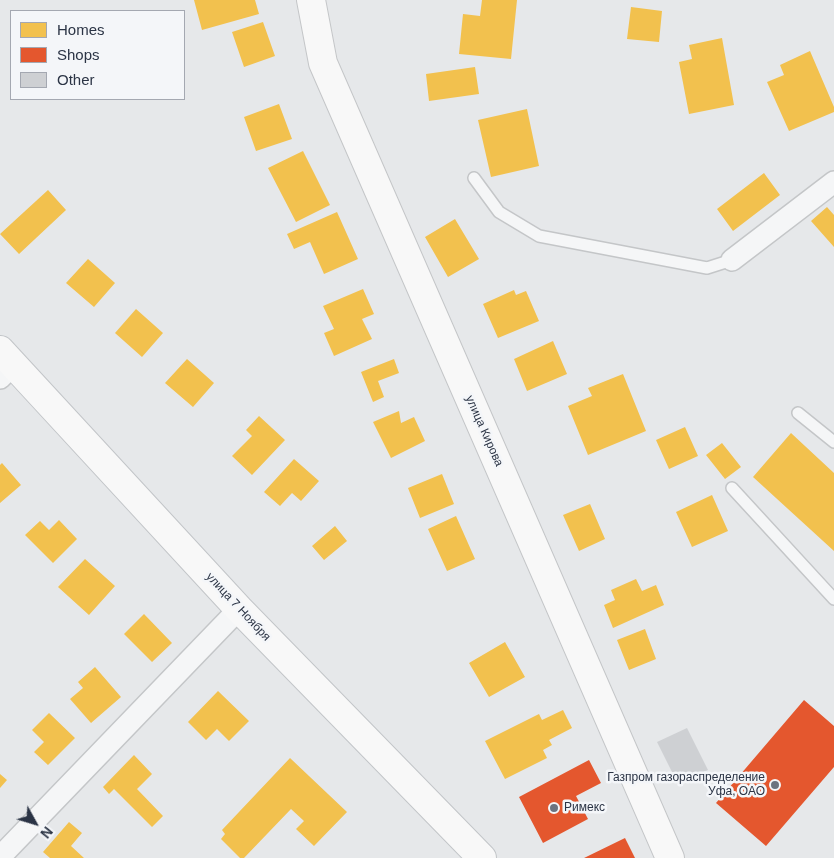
<!DOCTYPE html>
<meta charset="utf-8">
<style>
body{margin:0}
#map{position:relative;width:834px;height:858px;overflow:hidden;background:#e6e8ea;font-family:Helvetica,sans-serif}
canvas{display:block}
.legend{position:absolute;left:10px;top:10px;width:175px;height:90px;box-sizing:border-box;background:#f4f6f9;border:1px solid #a4a8b1;margin:0;padding:6px 9px;list-style:none;font-size:15px;color:#2b3445}
.legend li{display:flex;align-items:center;gap:10px;height:25px}
.legend b{width:25px;border:1px solid #a4a8b1}
.north{position:absolute;left:10px;top:798px;width:50px;height:50px;-webkit-text-stroke:4px #f4f6f9;paint-order:stroke;rotate:129deg;font-size:14px;font-weight:700;line-height:20px;text-align:center;color:#2b3445}
.north::after{content:'';display:block;margin:auto;width:18px;height:22px;background:#2b3445;clip-path:polygon(50% 0,100% 100%,50% 72%,0 100%)}
</style>
<div id="map">
<canvas width="834" height="858"></canvas>
<ul class="legend">
<li><b style="height:14px;background:#f2c14e"></b>Homes</li>
<li><b style="height:14px;background:#e4572e"></b>Shops</li>
<li><b style="height:14px;background:#ced0d3"></b>Other</li>
</ul>
<div class="north">N</div>
</div>
<script>
const ctx = document.querySelector('canvas').getContext('2d');
ctx.lineJoin = 'round';
function fillPath(path, color) { ctx.fillStyle = color; ctx.fill(path, 'evenodd'); }
const toPath = rows => new Path2D(rows.map(r => 'M' + r).join(''));
function strokePath(path, color, width, dash) { ctx.strokeStyle = color; ctx.lineWidth = width; ctx.lineCap = dash ? 'butt' : 'round'; ctx.setLineDash(dash || []); ctx.stroke(path); }
function write(font, color, halo, rows, align = 'center') {
  ctx.font = font + ' Helvetica,sans-serif'; ctx.lineWidth = 5; ctx.setLineDash([]); ctx.textBaseline = 'middle'; ctx.strokeStyle = halo; ctx.fillStyle = color; for (const [text, x, y, turn = 0] of rows) {
    ctx.save(); ctx.translate(x, y); ctx.rotate((+turn || 0) * Math.PI / 180); ctx.textAlign = isNaN(turn) ? turn : align; if (halo) ctx.strokeText(text, 0, 0); ctx.fillText(text, 0, 0); ctx.restore();
  }
}
fillPath(toPath([
 [194,0,255,0,259,14,202,30],
 [482,0,517,0,511,59,459,54,463,14,480,16],
 [631,7,662,11,659,42,627,39],
 [263,22,275,56,244,67,232,32],
 [722,38,734,105,689,114,679,62,692,59,689,45],
 [810,51,834,107,834,112,789,131,767,82,784,75,780,65],
 [475,67,479,94,429,101,426,74],
 [279,104,292,139,256,151,244,117],
 [527,109,539,166,491,177,478,120],
 [303,151,330,205,296,222,268,168],
 [764,173,780,195,733,231,717,209],
 [48,190,66,210,19,254,0,234],
 [827,207,834,215,834,247,811,221],
 [337,212,358,259,324,274,310,242,294,249,287,234],
 [455,219,479,259,448,277,425,237],
 [88,259,115,283,94,307,66,283],
 [363,289,374,314,362,319,372,339,334,356,324,333,334,329,323,306],
 [514,290,516,295,526,291,539,321,498,338,483,304],
 [136,309,163,333,142,357,115,333],
 [553,341,567,374,527,391,514,359],
 [187,359,214,383,193,407,165,383],
 [394,359,399,373,378,381,384,397,373,402,361,372],
 [623,374,646,431,588,455,568,406,592,396,588,388],
 [399,411,401,423,414,417,425,441,391,458,373,422],
 [259,416,285,440,252,475,232,456,252,436,246,430],
 [685,427,698,456,669,469,656,440],
 [791,433,834,473,834,551,753,477],
 [722,443,741,467,725,479,706,455],
 [294,459,319,481,301,501,292,493,280,506,264,492],
 [2,463,21,485,0,503,0,465],
 [442,474,454,504,420,518,408,488],
 [712,495,728,531,692,547,676,512],
 [590,504,605,539,579,551,563,515],
 [456,516,475,559,447,571,428,529],
 [59,520,77,539,53,563,25,535,40,521,49,530],
 [335,526,347,541,324,560,312,546],
 [85,559,115,586,89,615,58,587],
 [636,579,642,591,656,585,664,605,613,628,604,605,615,600,611,590],
 [144,614,172,643,152,662,124,634],
 [645,629,656,659,629,670,617,640],
 [505,642,525,677,489,697,469,663],
 [95,667,121,697,91,723,70,699,83,688,78,682],
 [218,691,249,721,229,741,217,729,206,740,188,722],
 [563,710,572,728,549,740,552,745,543,750,547,758,505,779,485,741,539,714,542,720],
 [49,713,75,738,48,765,34,752,44,742,32,730],
 [134,755,152,774,137,789,163,816,152,827,114,789,109,794,103,787],
 [290,758,347,812,314,846,296,829,304,821,291,809,244,858,240,858,221,839,225,834,222,830],
 [0,774,7,780,0,788],
 [69,822,82,833,71,846,84,858,50,858,43,852]
]), '#f2c14e');
fillPath(toPath([
 [804,700,834,726,834,767,766,846,716,803],
 [589,760,601,783,576,796,588,819,543,843,519,797],
 [625,838,635,858,584,858]
]), '#e4572e');
fillPath(toPath([
 [687,728,708,770,678,784,657,742]
]), '#ced0d3');
const lane = toPath([
 [474,178,499,212,539,236,707,268,732,260],
 [798,413,834,442],
 [732,488,834,599]
]);
const street = toPath([
 [732,260,834,182],
 [0,378,14,364],
 [0,857,239,609]
]);
const secondary = toPath([
 [311,0,323,63,670,858]
]);
const primary = toPath([
 [0,350,239,609,482,858]
]);
strokePath(lane, '#c4c6c8', 14);
strokePath(street, '#c4c6c8', 24);
strokePath(secondary, '#c4c6c8', 30);
strokePath(primary, '#c2c5c8', 30);
strokePath(lane, '#f5f6f7', 11);
strokePath(street, '#f5f6f7', 21);
strokePath(secondary, '#f8f8f8', 28);
strokePath(primary, '#f8f8f8', 28);
for (const [x, y, r, color] of [
 [775,785,5,"#6c737f"],
 [554,808,5,"#6c737f"]
]) { const dot = new Path2D(); dot.arc(x, y, r, 0, 2 * Math.PI); ctx.fillStyle = color; ctx.fill(dot); strokePath(dot, '#f4f6f9', 2); }
write('12px', '#2b3445', '#f4f6f9', [
 ["улица Кирова",484,431,66],
 ["улица 7 Ноября",238,607,47]
]);
write('12px', '#2b3445', '#f4f6f9', [
 ["Газпром газораспределение",765,778],
 ["Уфа, ОАО",765,792],
 ["Римекс",564,808,"left"]
], 'right');
</script>
